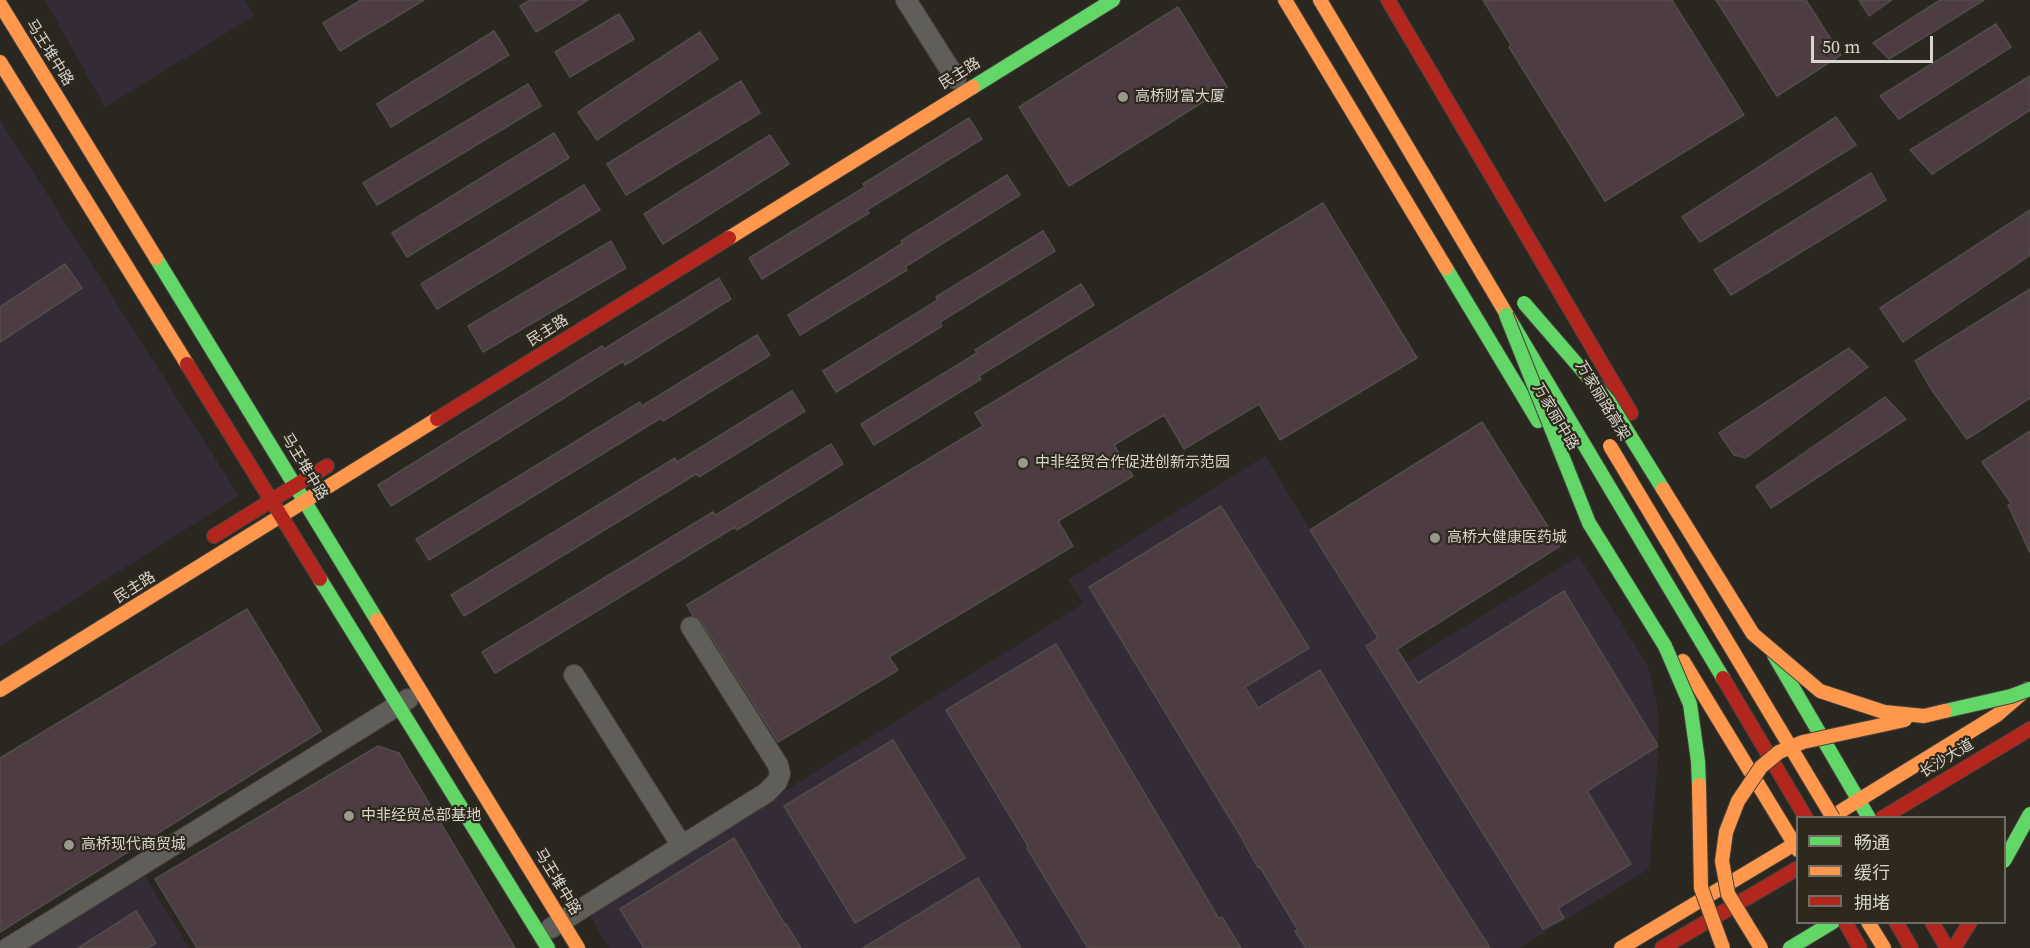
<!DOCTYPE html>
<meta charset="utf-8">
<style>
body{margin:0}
#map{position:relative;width:2030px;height:948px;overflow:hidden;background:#2a2721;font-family:"Source Serif 4","Noto Sans SC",serif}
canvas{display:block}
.legend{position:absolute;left:1796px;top:816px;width:210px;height:108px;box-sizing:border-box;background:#2e281d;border:2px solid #726d64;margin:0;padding:8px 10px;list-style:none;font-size:18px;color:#d8d5ce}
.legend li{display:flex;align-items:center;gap:12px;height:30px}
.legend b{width:30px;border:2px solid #726d64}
.scale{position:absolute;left:1811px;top:36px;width:122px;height:27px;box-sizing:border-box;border:3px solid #d8d5ce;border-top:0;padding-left:8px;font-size:18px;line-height:21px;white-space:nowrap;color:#d8d5ce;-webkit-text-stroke:4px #2e281d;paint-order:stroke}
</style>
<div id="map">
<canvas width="2030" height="948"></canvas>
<ul class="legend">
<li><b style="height:8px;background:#63d668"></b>畅通</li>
<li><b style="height:8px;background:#ff974d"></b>缓行</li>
<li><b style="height:8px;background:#b3261e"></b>拥堵</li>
</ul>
<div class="scale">50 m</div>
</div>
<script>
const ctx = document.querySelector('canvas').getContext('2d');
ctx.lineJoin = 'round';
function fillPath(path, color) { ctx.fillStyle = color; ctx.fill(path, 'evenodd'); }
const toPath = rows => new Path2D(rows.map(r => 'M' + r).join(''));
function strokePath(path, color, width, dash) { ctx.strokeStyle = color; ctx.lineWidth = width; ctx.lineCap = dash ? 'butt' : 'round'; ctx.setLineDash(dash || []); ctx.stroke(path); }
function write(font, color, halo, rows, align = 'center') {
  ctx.font = font + ' "Source Serif 4","Noto Sans SC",serif'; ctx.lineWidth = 4.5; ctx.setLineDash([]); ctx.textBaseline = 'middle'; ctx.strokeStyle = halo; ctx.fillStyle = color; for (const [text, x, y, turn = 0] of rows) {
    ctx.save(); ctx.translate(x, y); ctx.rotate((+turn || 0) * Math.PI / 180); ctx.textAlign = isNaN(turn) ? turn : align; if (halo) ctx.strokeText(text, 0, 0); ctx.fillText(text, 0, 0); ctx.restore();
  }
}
fillPath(toPath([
 [45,0,244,0,254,16,105,107],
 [0,120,239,496,0,646],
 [1265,456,1396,669,1579,556,1648,666,1658,709,1658,759,1649,869,1519,948,609,948,589,914,1084,603,1068,580],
 [134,858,189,948,0,948,0,941]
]), '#342b37');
const building = toPath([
 [361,0,424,0,340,51,323,23,361,0],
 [530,0,588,0,536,32,520,6,530,0],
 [1483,0,1672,0,1744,115,1605,201,1509,47,1511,45,1483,0],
 [1716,0,1806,0,1841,55,1777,96,1716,0],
 [1859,0,1892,0,1869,16,1859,0],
 [1940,0,1984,0,1889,59,1873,43,1940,0],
 [1178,7,1227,87,1069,186,1019,107,1178,7],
 [619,14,634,39,570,77,555,52,619,14],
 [1996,24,2011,47,1899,119,1880,96,1996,24],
 [494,31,509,55,391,127,377,104,494,31],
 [700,32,718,59,597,140,578,112,700,32],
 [2030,76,2030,110,1932,174,1910,150,2030,76],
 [741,81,760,113,626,195,607,164,741,81],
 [528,84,541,106,377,205,363,183,528,84],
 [1836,117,1856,145,1700,242,1682,217,1836,117],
 [969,118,982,139,867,210,869,213,762,279,749,258,865,187,863,184,969,118],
 [554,133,569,158,407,257,392,233,554,133],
 [770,135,789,164,663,244,644,214,770,135],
 [1871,173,1886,200,1731,295,1714,270,1871,173],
 [1007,175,1020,195,905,267,907,270,800,335,788,315,903,243,901,241,1007,175],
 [584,185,600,210,437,309,421,284,584,185],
 [1323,203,1417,358,1280,440,1259,404,1184,449,1164,415,1114,445,1133,476,1058,521,1073,546,889,657,898,670,778,742,701,621,693,616,687,605,983,426,975,413,1323,203],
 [2030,210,2030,255,1903,342,1880,308,2030,210],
 [1043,231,1055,251,940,322,942,326,836,392,823,371,938,300,936,297,1043,231],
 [611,241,626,268,483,352,468,326,611,241],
 [65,264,82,288,0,342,0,307,65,264],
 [719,278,731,299,625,365,623,361,391,506,378,485,602,346,604,349,719,278],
 [1081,284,1094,305,979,376,981,379,874,445,861,424,977,353,975,350,1081,284],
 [2030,289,2030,398,1967,439,1931,389,1915,361,2030,289],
 [757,335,770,355,663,421,661,418,429,560,416,539,640,402,642,406,757,335],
 [1849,348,1868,367,1746,458,1734,455,1719,433,1849,348],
 [792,391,805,411,699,477,696,474,464,616,451,595,675,458,677,462,792,391],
 [1885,397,1906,419,1771,508,1756,486,1885,397],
 [1482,422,1560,546,1397,649,1418,683,1564,591,1658,746,1587,791,1631,864,1558,908,1564,918,1543,929,1366,646,1378,638,1310,530,1482,422],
 [2030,431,2030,553,2008,505,2011,503,1982,462,2030,431],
 [831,444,843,464,737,530,735,527,495,673,482,652,713,512,716,515,831,444],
 [1221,506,1309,648,1245,687,1258,708,1320,670,1427,849,1490,948,1306,948,1295,931,1298,930,1260,867,1258,868,1240,835,1089,587,1221,506],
 [247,609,321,731,0,932,0,758,247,609],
 [1056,644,1219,919,1222,917,1241,948,1088,948,1045,878,1027,848,1028,846,946,710,1056,644],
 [893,740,965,858,855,923,784,806,893,740],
 [378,746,399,753,515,948,197,948,155,879,378,746],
 [734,838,785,925,786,924,801,948,644,948,620,909,734,838],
 [978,878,1021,948,863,948,978,878],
 [136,911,156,943,148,948,78,948,136,911]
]);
fillPath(building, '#4d3d43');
strokePath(building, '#504c4a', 1.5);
const street = toPath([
 [906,0,956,79],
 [574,675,682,846],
 [551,928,753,801,766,793,777,782,780,774,778,765,691,627],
 [8,948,408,699]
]);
const fast = toPath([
 [973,87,1113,0],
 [156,258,377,620],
 [1446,268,1538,421],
 [1510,320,1723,678],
 [320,579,548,948],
 [1774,655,1869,818],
 [1790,948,1833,922]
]);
const slow = toPath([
 [1285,0,1446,268],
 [1320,0,1510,320],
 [0,4,156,258],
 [0,62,187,364],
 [729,238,973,87],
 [377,620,578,948],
 [1683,661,1798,850],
 [0,690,437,419],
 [1841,811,1997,715,2027,689],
 [1868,922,1884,948],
 [1621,948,1798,842]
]);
const jam = toPath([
 [1388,0,1631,413],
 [187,364,320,579],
 [437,419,729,238],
 [214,536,327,466],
 [1723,678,1806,818],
 [1882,818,2030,729],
 [1845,922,1860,948],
 [1896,922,1911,948],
 [1932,922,1947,948],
 [1662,948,1798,868],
 [1954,948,1970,922]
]);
strokePath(street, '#45433e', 22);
strokePath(fast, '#45433e', 16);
strokePath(slow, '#45433e', 16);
strokePath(jam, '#45433e', 16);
strokePath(street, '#605e59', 20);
strokePath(fast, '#63d668', 14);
strokePath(slow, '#ff974d', 14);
strokePath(jam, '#b3261e', 14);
const fastBridge = toPath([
 [1524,303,1608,400,1663,489],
 [1506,315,1589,523,1665,646,1690,704,1698,761,1699,785],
 [1945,711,2011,696,2030,689],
 [2004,861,2030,814]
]);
const slowBridge = toPath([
 [1610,446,1833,818],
 [1663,489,1753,634,1820,691,1884,712,1924,716,1945,711],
 [1699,785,1701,888,1723,948],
 [1761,948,1728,894,1722,861,1726,832,1738,801,1761,767,1779,752,1803,742,1905,720]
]);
strokePath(fastBridge, '#45433e', 16, []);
strokePath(slowBridge, '#45433e', 16, []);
strokePath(fastBridge, '#63d668', 14);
strokePath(slowBridge, '#ff974d', 14);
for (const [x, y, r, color] of [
 [1123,97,6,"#9b9891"],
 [1023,463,6,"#9b9891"],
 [1435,538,6,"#9b9891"],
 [349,816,6,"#9b9891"],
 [69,845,6,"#9b9891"]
]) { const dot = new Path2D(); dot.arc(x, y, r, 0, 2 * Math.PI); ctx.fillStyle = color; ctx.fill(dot); strokePath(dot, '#2e281d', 2); }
write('15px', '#d8d5ce', '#2e281d', [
 ["马王堆中路",49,53,58],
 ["民主路",960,74,-32],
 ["民主路",548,331,-32],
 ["万家丽路高架",1602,401,59],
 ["万家丽中路",1555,417,59],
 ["马王堆中路",304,467,59],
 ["民主路",135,588,-32],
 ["长沙大道",1947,759,-31],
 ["马王堆中路",557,882,59]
]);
write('15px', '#d8d5ce', '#2e281d', [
 ["高桥财富大厦",1135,97],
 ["中非经贸合作促进创新示范园",1035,463],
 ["高桥大健康医药城",1447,538],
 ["中非经贸总部基地",361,816],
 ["高桥现代商贸城",81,845]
], 'left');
</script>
